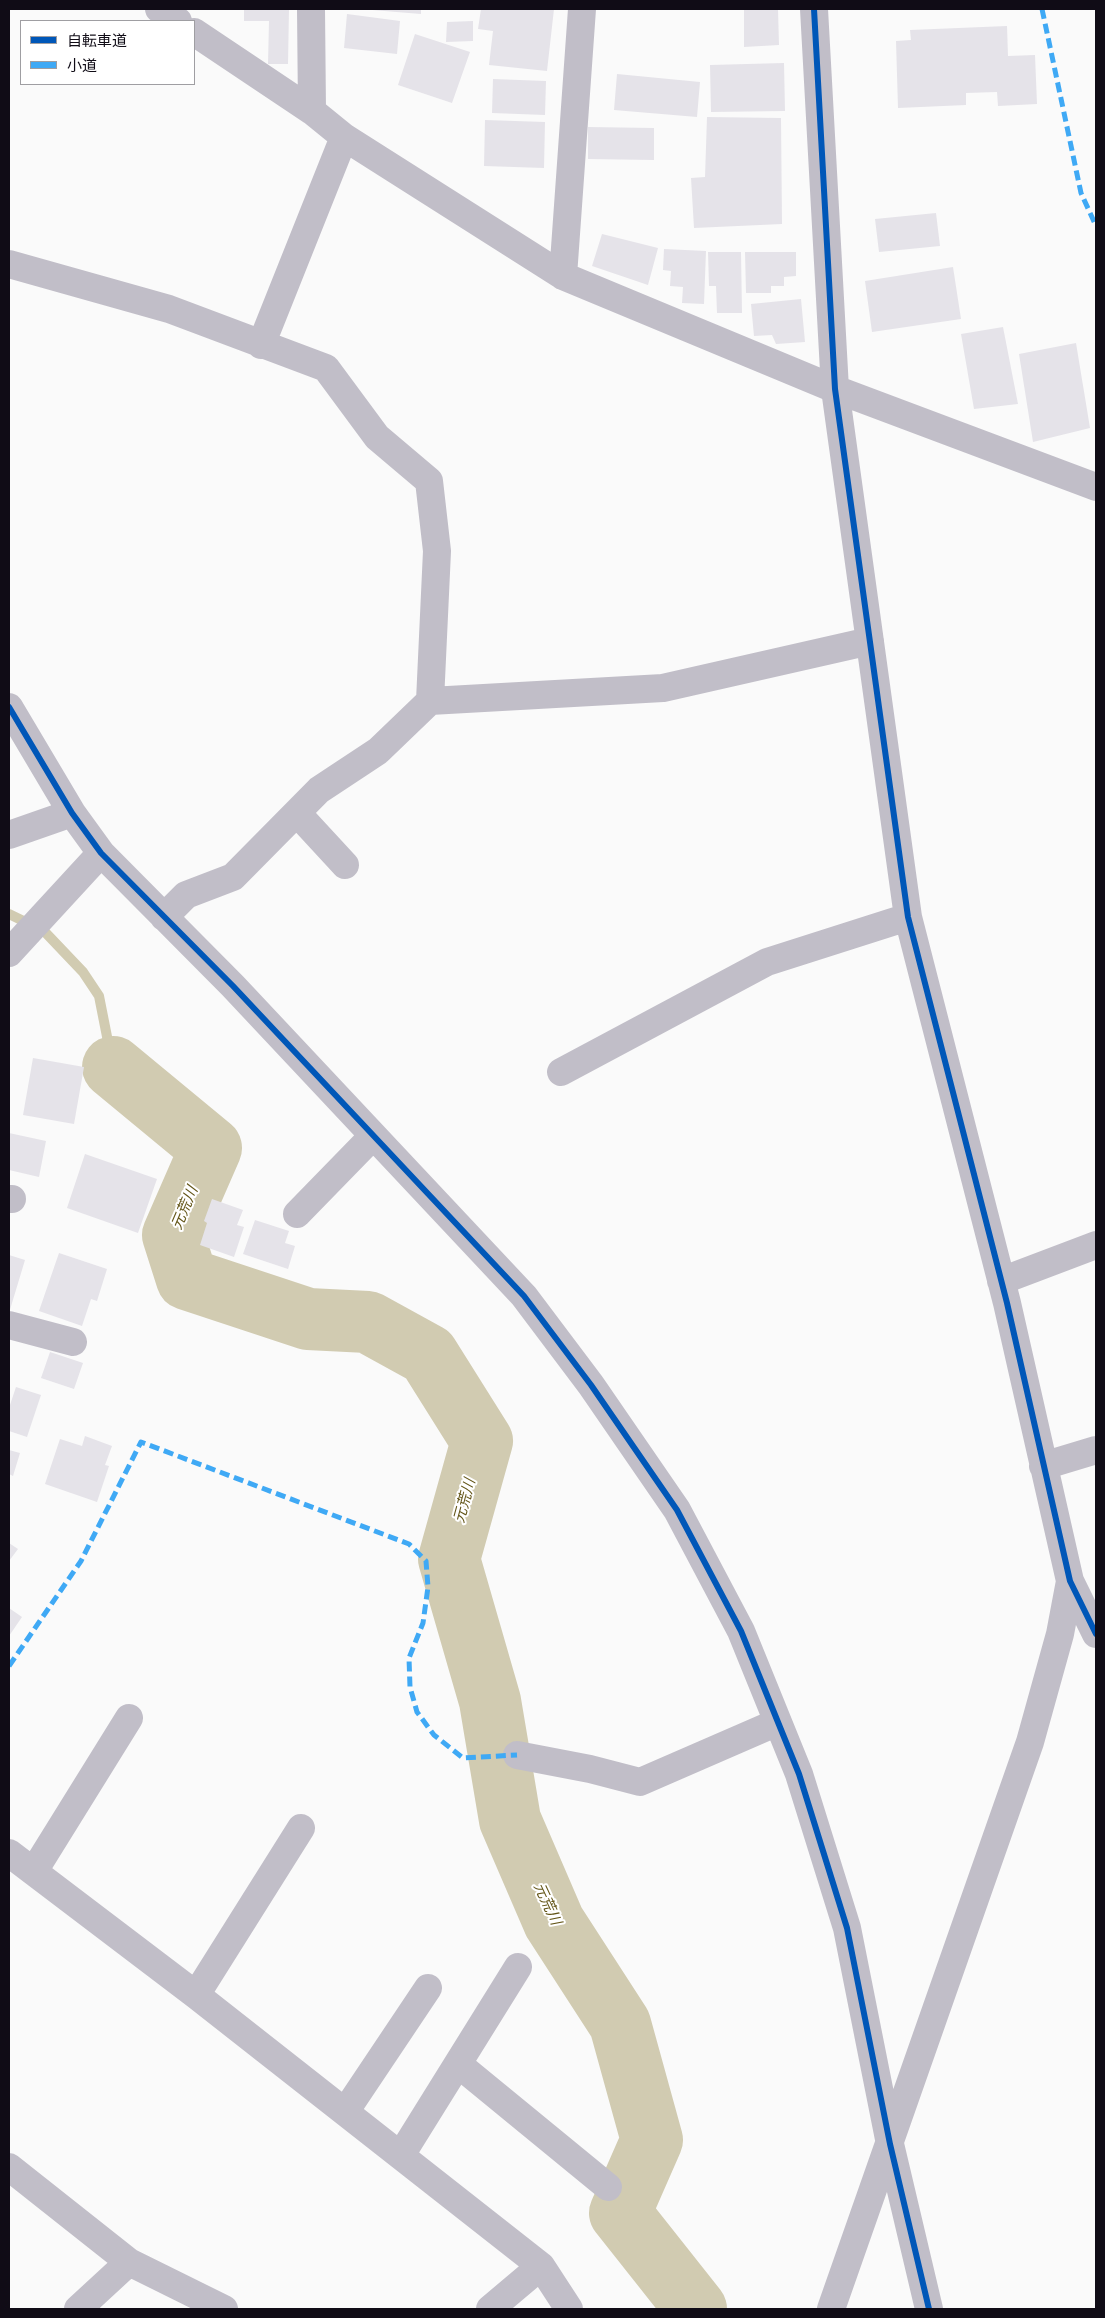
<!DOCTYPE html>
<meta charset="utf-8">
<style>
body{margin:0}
#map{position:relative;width:1105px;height:2318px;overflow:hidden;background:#fafafa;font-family:"Noto Sans","Noto Sans JP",sans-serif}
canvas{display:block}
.frame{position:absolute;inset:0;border:10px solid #100c16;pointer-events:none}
.legend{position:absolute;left:20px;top:20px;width:175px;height:65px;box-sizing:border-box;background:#fff;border:1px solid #9f9ea2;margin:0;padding:6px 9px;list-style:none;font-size:15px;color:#100c16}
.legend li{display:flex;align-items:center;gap:10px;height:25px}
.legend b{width:25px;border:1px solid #9f9ea2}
</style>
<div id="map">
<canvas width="1105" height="2318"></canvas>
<div class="frame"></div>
<ul class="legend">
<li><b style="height:6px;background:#0057b8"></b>自転車道</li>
<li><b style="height:6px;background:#3fa9f5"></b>小道</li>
</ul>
</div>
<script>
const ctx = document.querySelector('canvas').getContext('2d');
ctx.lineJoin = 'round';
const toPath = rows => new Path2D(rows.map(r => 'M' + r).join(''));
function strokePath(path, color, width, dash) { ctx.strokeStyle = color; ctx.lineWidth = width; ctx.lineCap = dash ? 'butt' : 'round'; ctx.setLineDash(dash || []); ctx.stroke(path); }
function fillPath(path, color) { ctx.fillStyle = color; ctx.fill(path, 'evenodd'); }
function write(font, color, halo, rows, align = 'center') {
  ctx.font = font + ' "Noto Sans","Noto Sans JP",sans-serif'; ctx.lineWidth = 4; ctx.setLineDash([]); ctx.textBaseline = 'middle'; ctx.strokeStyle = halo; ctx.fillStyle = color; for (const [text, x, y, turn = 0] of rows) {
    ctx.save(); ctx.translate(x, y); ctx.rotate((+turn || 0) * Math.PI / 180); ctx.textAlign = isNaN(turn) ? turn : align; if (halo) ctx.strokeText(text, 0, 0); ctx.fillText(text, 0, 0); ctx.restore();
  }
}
strokePath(toPath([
 [9,914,44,931,83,972,99,996,113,1067]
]), '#d1cbb1', 10);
strokePath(toPath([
 [113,1067,211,1148,173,1235,187,1279,308,1319,368,1322,428,1355,482,1441,449,1559,490,1701,510,1820,554,1922,620,2024,652,2140,620,2213,696,2309]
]), '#d1cbb1', 62);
fillPath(toPath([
 [244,9,289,9,288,64,268,64,269,21,244,21],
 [360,9,421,9,421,14],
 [481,9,554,9,547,71,489,65,493,31,478,29],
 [744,9,778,9,779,45,744,47],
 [347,14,400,21,397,54,344,48],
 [473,21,473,41,446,42,447,22],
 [1007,26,1008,56,1035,55,1037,104,998,106,997,92,966,93,966,105,898,108,896,41,911,40,910,30],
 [415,34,470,52,452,103,398,85],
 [784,63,785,111,711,112,710,65],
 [617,74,700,82,697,117,614,110],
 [493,79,546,81,545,115,492,113],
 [707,117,781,118,782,224,694,228,691,178,705,177],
 [485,120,545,122,544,168,484,166],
 [588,127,654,128,654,160,588,159],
 [936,213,940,246,879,252,875,219],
 [602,234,658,248,648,285,592,266],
 [664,249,706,251,704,304,682,303,683,287,670,286,671,271,663,270],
 [708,252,741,252,742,313,717,313,716,286,709,286],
 [745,252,796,252,796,276,784,277,784,286,771,286,771,293,746,293],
 [953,267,961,319,872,332,865,281],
 [801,299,805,342,776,344,772,335,754,336,751,304],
 [1003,327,1018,404,974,409,961,334],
 [1076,343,1090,428,1033,442,1019,354],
 [33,1058,84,1067,74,1124,23,1115],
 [9,1133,46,1141,39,1177,9,1170],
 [85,1154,157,1179,138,1233,67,1208],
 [212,1199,243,1210,237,1225,244,1227,234,1257,200,1245,207,1223,204,1221],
 [255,1220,289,1231,285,1243,295,1246,288,1269,243,1254],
 [59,1253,107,1269,97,1301,91,1299,82,1326,39,1311],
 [9,1255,25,1260,9,1313],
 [50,1352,83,1363,74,1389,41,1378],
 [16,1387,41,1395,27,1437,9,1431,9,1408],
 [85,1436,112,1446,105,1465,109,1466,97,1502,45,1484,60,1439,82,1446],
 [9,1450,20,1453,13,1476,9,1474],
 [9,1543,18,1549,9,1561],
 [9,1608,22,1617,9,1636]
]), '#e5e3e9');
strokePath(toPath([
 [159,9,178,21],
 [311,9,312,111],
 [814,9,835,389,908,917,1007,1303,1070,1581,1096,1634],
 [194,32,312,111,344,137,563,276,835,389,1096,487],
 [9,264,169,309,326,368,377,437,429,481,437,551,430,701,378,751,319,790,233,877,186,895,164,917],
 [563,276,582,9],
 [261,345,344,137],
 [430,701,663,688,870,641],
 [9,707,72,813,101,853,233,986,524,1296,591,1385,677,1510,741,1631,799,1774,847,1928,890,2144,929,2309],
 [297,813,345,865],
 [9,835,72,813],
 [9,953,101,853],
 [561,1072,767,962,908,917],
 [9,1199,12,1199],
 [297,1214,373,1136],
 [1001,1281,1096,1245],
 [9,1325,73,1342],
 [1043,1466,1096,1450],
 [517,1755,590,1769,640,1782,778,1722],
 [9,1853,196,1995,541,2266,569,2309],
 [34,1871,129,1718],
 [196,1995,301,1828],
 [458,2064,608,2187],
 [345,2112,428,1988],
 [401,2155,518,1967],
 [9,2167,129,2262,224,2309],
 [78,2309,129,2262],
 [490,2309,541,2266],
 [831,2309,1030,1742,1060,1634,1070,1581]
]), '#c1bec8', 28);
strokePath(toPath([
 [1042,9,1081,193,1096,226],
 [9,1666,81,1561,141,1442,409,1544,426,1561,428,1587,423,1623,409,1658,410,1687,417,1712,434,1735,463,1758,517,1755]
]), '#3fa9f5', 5, [10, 5]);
strokePath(toPath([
 [814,9,835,389,908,917,1007,1303,1070,1581,1096,1634],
 [9,707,72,813,101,853,233,986,524,1296,591,1385,677,1510,741,1631,799,1774,847,1928,890,2144,929,2309]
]), '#0057b8', 6);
write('italic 15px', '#635517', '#fff', [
 ["元荒川",185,1208,-67],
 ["元荒川",465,1501,-75],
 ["元荒川",547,1904,65]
]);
</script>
